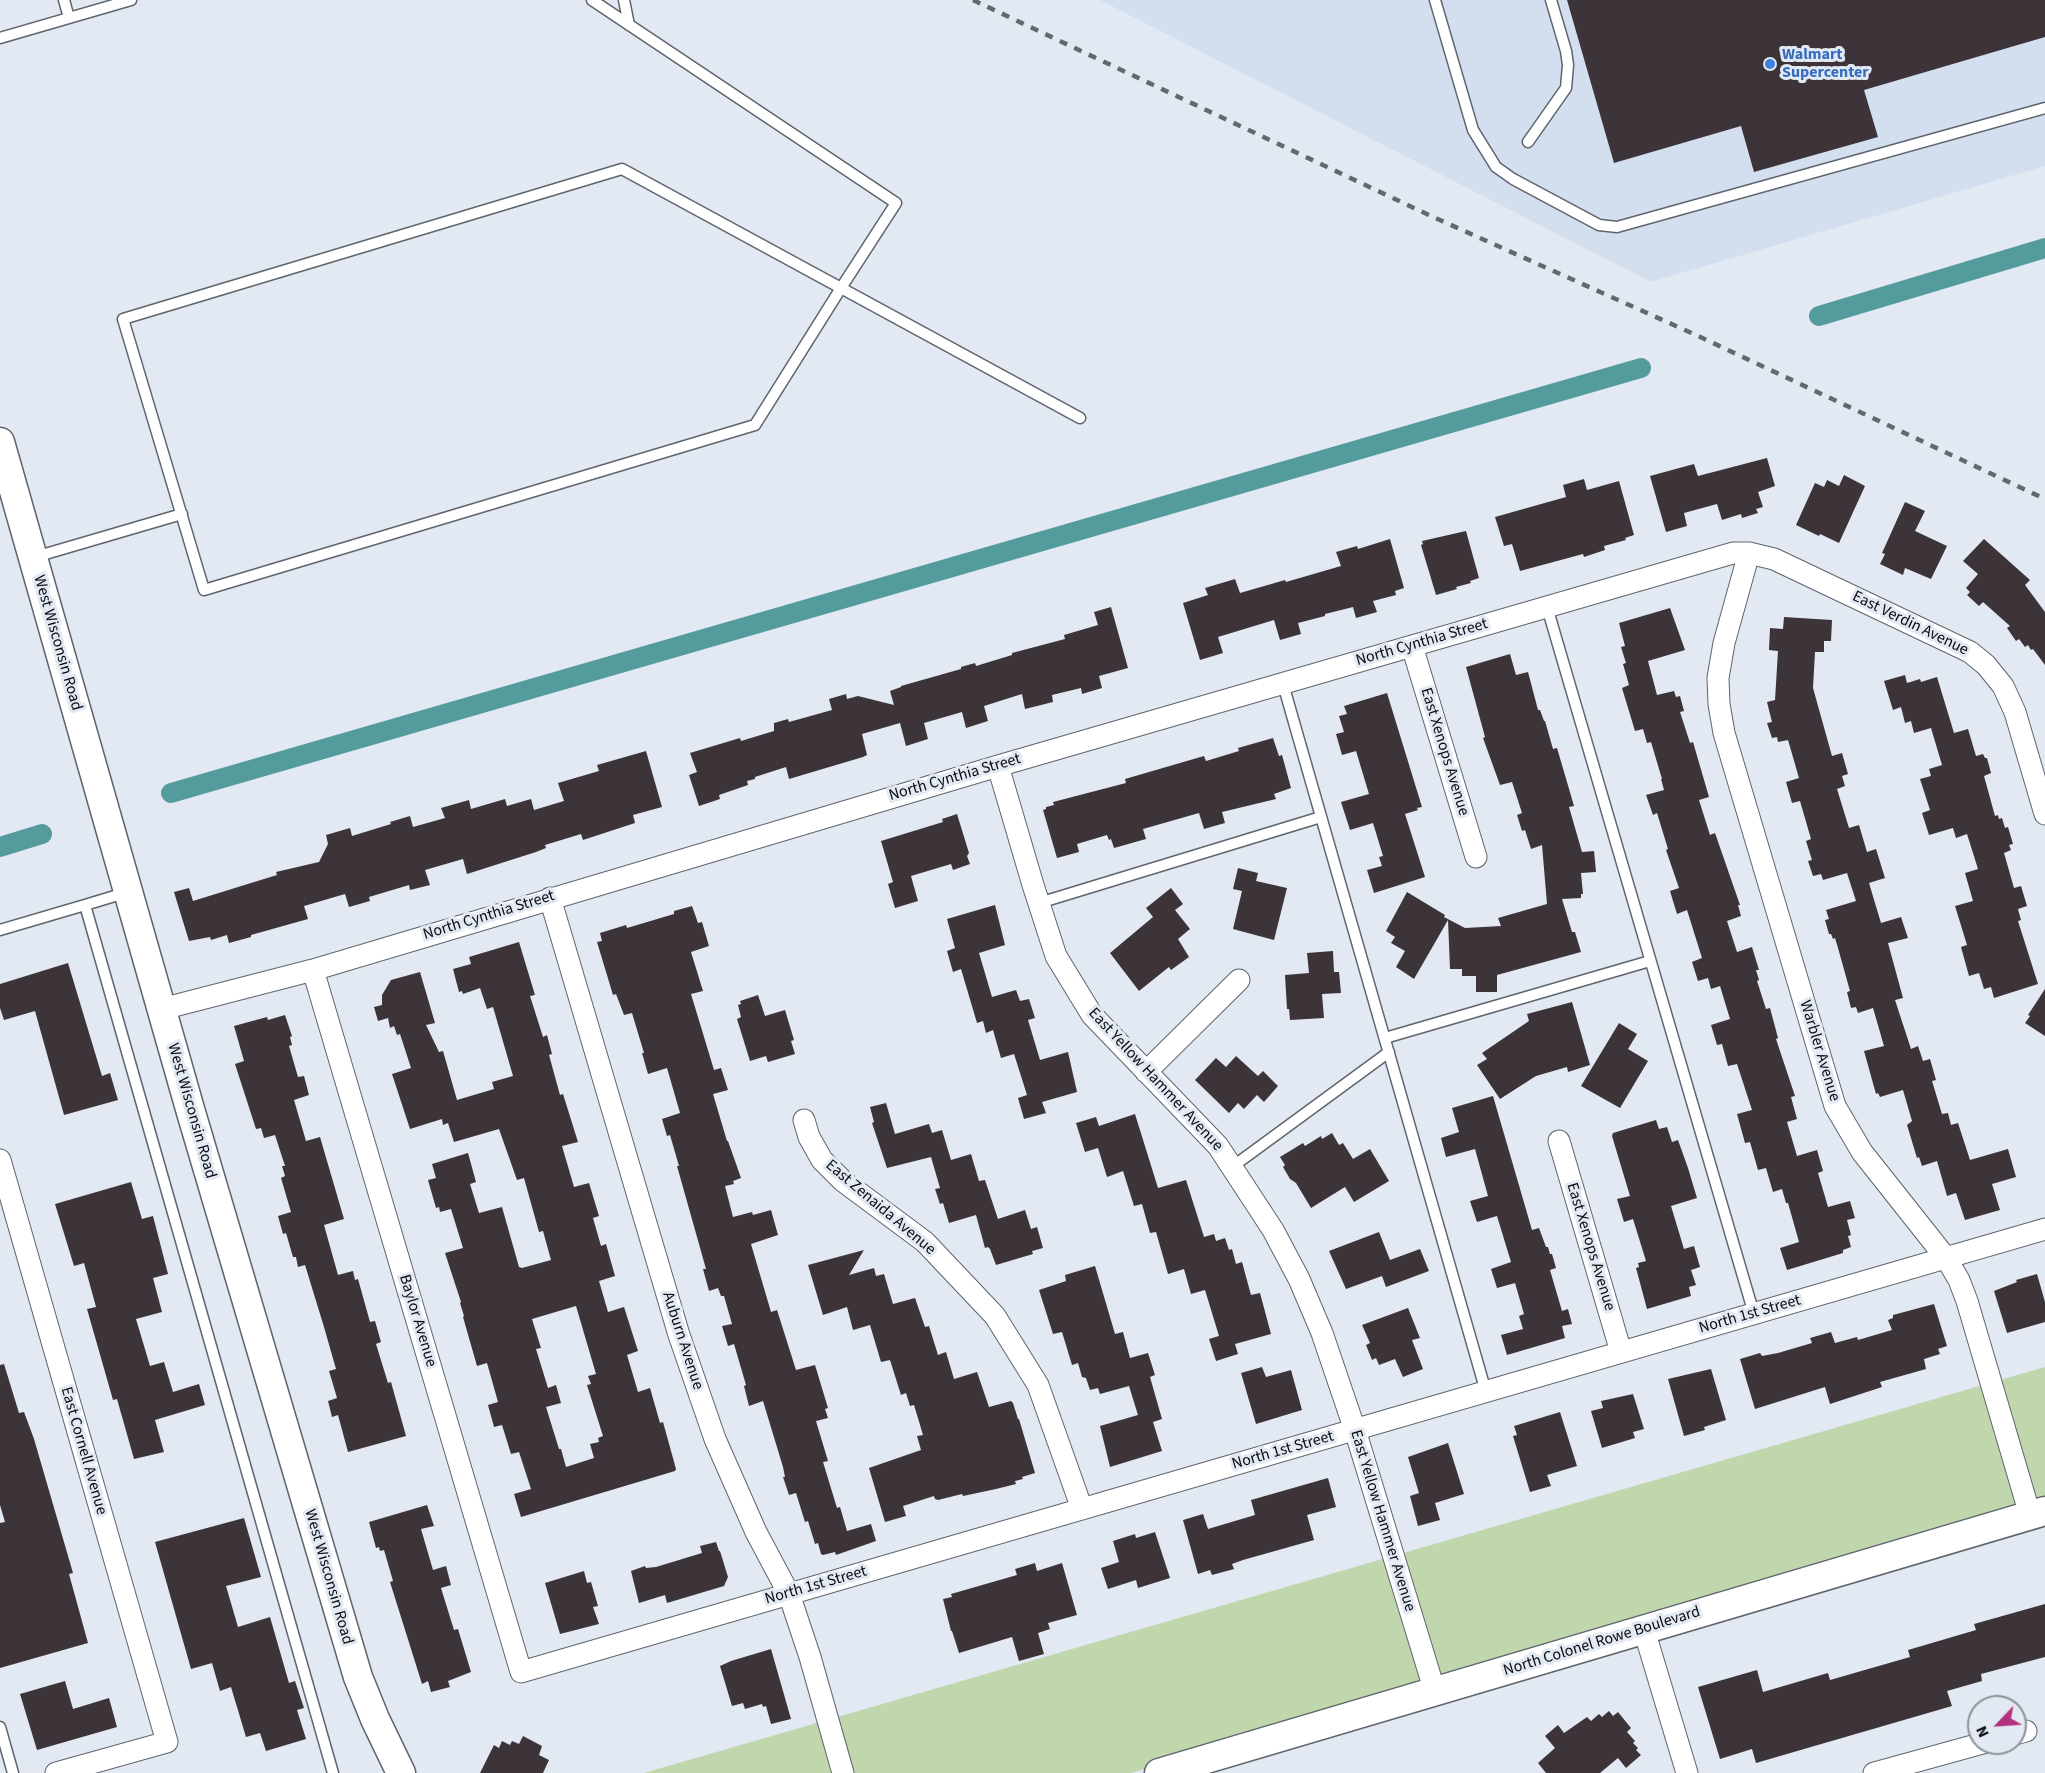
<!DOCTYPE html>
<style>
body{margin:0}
#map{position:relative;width:2045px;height:1773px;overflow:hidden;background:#e2e9f3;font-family:"Source Sans 3",sans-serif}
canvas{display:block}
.north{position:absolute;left:1967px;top:1695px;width:60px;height:60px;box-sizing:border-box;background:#e2e9f3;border:2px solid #8b9198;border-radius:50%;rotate:245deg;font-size:16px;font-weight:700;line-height:24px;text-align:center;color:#090c0f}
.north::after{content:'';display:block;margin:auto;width:21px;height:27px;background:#b2327f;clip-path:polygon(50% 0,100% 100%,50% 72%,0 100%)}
</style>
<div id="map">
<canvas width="2045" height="1773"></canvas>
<div class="north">N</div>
</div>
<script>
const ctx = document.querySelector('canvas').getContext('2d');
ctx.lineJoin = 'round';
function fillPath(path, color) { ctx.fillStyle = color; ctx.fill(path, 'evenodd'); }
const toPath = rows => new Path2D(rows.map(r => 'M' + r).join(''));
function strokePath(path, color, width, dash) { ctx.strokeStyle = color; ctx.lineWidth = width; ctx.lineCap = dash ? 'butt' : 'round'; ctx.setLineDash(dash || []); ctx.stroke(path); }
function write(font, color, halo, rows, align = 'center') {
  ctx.font = font + ' "Source Sans 3",sans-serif'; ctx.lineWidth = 6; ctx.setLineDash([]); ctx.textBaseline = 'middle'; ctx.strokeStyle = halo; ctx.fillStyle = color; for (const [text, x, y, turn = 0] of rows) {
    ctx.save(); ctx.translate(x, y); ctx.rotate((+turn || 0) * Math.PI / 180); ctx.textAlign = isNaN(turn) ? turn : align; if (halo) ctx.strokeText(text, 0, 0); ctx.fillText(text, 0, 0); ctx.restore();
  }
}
fillPath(toPath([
 [1100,0,2045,0,2045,166,1651,282]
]), '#d3dfef');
fillPath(toPath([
 [2045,1367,2045,1508,1131,1773,644,1773]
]), '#c0d7ae');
strokePath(toPath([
 [1819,316,2045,248],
 [171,793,1641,368],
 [0,847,42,834]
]), '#549b9d', 20);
fillPath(toPath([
 [1567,0,2045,0,2045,37,1864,90,1878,137,1754,172,1741,126,1614,163],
 [1767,458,1775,486,1758,492,1763,507,1756,509,1758,513,1742,518,1741,514,1722,520,1717,504,1684,513,1687,526,1666,532,1650,476,1694,464,1698,476],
 [1844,475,1865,486,1839,543,1820,534,1819,536,1796,525,1815,483,1824,487,1827,480,1839,486],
 [1584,479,1587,490,1619,481,1634,535,1625,538,1626,540,1604,546,1605,550,1584,557,1583,554,1520,571,1512,544,1504,546,1495,517,1566,497,1563,485],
 [1905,502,1925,511,1915,531,1947,546,1931,579,1905,568,1903,575,1880,564,1885,554,1882,553],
 [1466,531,1479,578,1470,581,1471,583,1456,587,1457,589,1436,595,1421,545,1423,544,1422,541],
 [1390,539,1404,588,1395,591,1396,595,1373,601,1377,612,1356,618,1353,607,1325,614,1325,616,1298,623,1301,634,1280,640,1274,620,1218,637,1223,653,1200,660,1183,603,1208,595,1205,588,1235,579,1240,593,1285,580,1286,582,1341,566,1336,552,1357,546,1358,549],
 [1984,539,2030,580,2025,585,2045,612,2045,665,2033,649,2031,650,2028,645,2025,647,2019,639,2016,641,2007,628,2010,626,1983,602,1979,606,1967,595,1970,592,1966,588,1978,574,1963,561],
 [1111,607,1128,668,1099,676,1102,688,1082,694,1081,688,1052,695,1053,702,1025,709,1022,694,984,706,988,721,966,728,962,712,924,723,928,739,906,746,900,723,862,734,867,755,863,757,789,779,786,767,755,777,755,779,747,781,748,785,719,795,720,799,699,806,689,775,697,772,690,753,740,738,741,741,774,731,774,723,788,719,789,722,832,710,829,699,846,694,847,699,858,696,894,705,890,691,901,687,901,686,961,669,961,667,975,663,976,666,1012,655,1012,653,1065,639,1064,635,1098,625,1094,612],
 [1670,608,1685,650,1648,661,1657,695,1674,691,1676,697,1680,696,1684,711,1680,712,1690,743,1693,742,1709,797,1699,800,1710,835,1715,833,1740,905,1738,905,1741,916,1727,921,1737,952,1752,947,1759,970,1756,970,1759,980,1757,981,1766,1009,1770,1008,1778,1038,1776,1039,1795,1096,1791,1097,1797,1119,1787,1122,1797,1156,1817,1150,1823,1171,1818,1173,1828,1207,1850,1201,1855,1218,1847,1220,1851,1235,1848,1236,1851,1247,1843,1250,1843,1253,1787,1270,1780,1248,1799,1242,1788,1203,1786,1203,1782,1189,1773,1192,1766,1168,1758,1170,1750,1142,1745,1143,1737,1114,1752,1110,1737,1064,1728,1066,1722,1044,1717,1045,1711,1025,1730,1019,1720,986,1711,989,1708,978,1698,981,1692,962,1702,958,1687,910,1677,914,1670,891,1679,888,1666,850,1668,849,1657,813,1653,815,1646,795,1664,790,1661,779,1662,779,1651,742,1647,743,1643,729,1635,731,1622,688,1629,685,1623,664,1626,663,1621,647,1625,646,1619,623],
 [1784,617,1832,620,1831,641,1824,641,1824,652,1815,652,1813,688,1832,756,1842,753,1848,774,1842,776,1845,786,1837,789,1849,828,1859,825,1867,852,1876,849,1885,878,1869,883,1881,923,1901,917,1908,938,1888,943,1903,998,1895,1000,1911,1049,1918,1046,1923,1061,1930,1059,1936,1080,1932,1081,1942,1114,1948,1113,1951,1125,1958,1123,1970,1160,2008,1149,2016,1177,1992,1184,2000,1210,1965,1220,1956,1193,1947,1196,1937,1161,1922,1166,1919,1157,1917,1158,1907,1125,1912,1121,1903,1090,1880,1097,1878,1093,1876,1094,1864,1051,1884,1046,1873,1008,1858,1013,1856,1007,1851,1008,1847,992,1850,991,1838,948,1835,938,1833,939,1831,934,1829,934,1825,920,1829,919,1826,910,1856,901,1847,873,1823,880,1821,874,1813,876,1808,861,1812,860,1806,841,1811,839,1800,801,1792,803,1786,782,1799,778,1788,740,1778,742,1777,737,1772,738,1767,723,1772,722,1767,702,1775,700,1778,651,1769,650,1770,628,1783,629],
 [1510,654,1516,675,1528,672,1538,710,1540,710,1544,721,1545,721,1553,749,1557,748,1567,782,1574,806,1569,807,1582,852,1594,851,1596,872,1581,873,1583,894,1581,894,1581,898,1562,899,1572,932,1575,932,1581,952,1497,975,1497,992,1476,992,1476,976,1462,976,1462,969,1450,969,1448,920,1414,979,1396,967,1405,951,1391,943,1395,937,1386,931,1407,892,1445,915,1444,917,1465,928,1501,926,1498,918,1547,904,1542,845,1531,849,1525,830,1522,831,1517,815,1522,813,1512,782,1500,785,1483,738,1485,737,1466,667],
 [1905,675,1907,683,1920,679,1921,682,1937,677,1954,733,1968,729,1976,756,1983,754,1985,758,1987,758,1991,773,1984,776,1995,816,1998,815,1999,819,2002,818,2005,828,2008,827,2013,844,2009,845,2011,850,2004,853,2014,888,2021,886,2027,906,2018,909,2021,920,2018,921,2038,984,1994,998,1991,987,1984,989,1979,973,1969,976,1961,947,1967,945,1955,906,1973,901,1965,873,1978,869,1967,834,1956,838,1953,828,1929,835,1922,813,1930,810,1920,779,1931,776,1929,769,1942,765,1931,728,1914,733,1911,721,1905,723,1901,707,1893,710,1884,681],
 [1387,693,1422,807,1417,808,1418,810,1405,814,1425,877,1374,893,1367,870,1382,866,1379,857,1383,856,1373,823,1350,830,1341,802,1369,794,1356,751,1342,755,1336,734,1344,732,1339,716,1347,714,1344,706],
 [1273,738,1279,756,1282,755,1291,788,1274,794,1276,799,1222,812,1225,823,1204,829,1199,813,1143,829,1146,839,1114,848,1111,839,1109,840,1107,835,1077,844,1079,852,1057,858,1043,810,1046,809,1046,807,1054,805,1053,802,1126,783,1125,779,1204,756,1206,761,1239,751,1238,748],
 [646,751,662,807,633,815,635,823,583,840,581,834,545,845,546,848,536,852,467,874,463,859,425,870,430,885,410,890,409,885,369,897,370,901,349,907,345,894,304,906,308,919,251,935,251,937,229,943,227,935,211,940,210,937,189,941,174,892,189,888,193,901,251,883,277,875,276,872,319,862,328,844,326,835,350,828,352,836,391,824,390,822,410,816,413,827,445,818,441,808,469,800,471,809,505,799,507,806,531,799,534,810,564,801,558,783,599,771,597,765],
 [957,814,969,853,967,856,970,864,953,870,951,864,911,876,918,901,895,908,888,884,893,882,881,841,943,822,942,819],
 [1238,868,1258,873,1256,881,1287,888,1274,940,1233,929,1242,891,1233,889],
 [1171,888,1183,904,1175,910,1190,929,1178,939,1189,957,1171,970,1169,967,1139,991,1110,953,1153,917,1146,908],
 [995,905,1005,945,979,953,992,997,1016,990,1020,1001,1029,999,1035,1018,1028,1020,1040,1060,1068,1052,1077,1092,1042,1102,1046,1113,1024,1119,1018,1098,1027,1095,1014,1054,1001,1058,993,1030,986,1033,983,1021,977,1023,961,969,953,972,947,951,955,948,947,919],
 [692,906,698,923,702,922,709,946,691,952,703,991,691,994,714,1070,721,1068,728,1090,713,1094,727,1141,728,1141,741,1178,733,1181,734,1184,725,1186,733,1217,752,1212,753,1215,771,1210,778,1235,751,1244,771,1312,777,1310,796,1370,815,1365,828,1408,825,1409,828,1418,816,1421,828,1461,823,1462,837,1508,840,1507,847,1531,871,1524,876,1541,836,1555,835,1552,823,1555,821,1554,818,1543,815,1544,808,1521,805,1522,796,1493,789,1495,783,1477,785,1477,783,1467,763,1401,749,1406,744,1386,746,1385,734,1344,728,1346,722,1326,732,1324,724,1296,721,1296,718,1288,709,1291,703,1269,706,1269,677,1166,679,1166,670,1135,667,1136,662,1119,680,1113,667,1068,648,1074,642,1053,644,1053,632,1013,624,1015,616,994,613,995,597,942,602,941,600,933,626,925,627,928,674,914,674,911],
 [519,942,535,995,530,996,543,1037,547,1035,552,1054,549,1055,560,1095,563,1094,578,1142,562,1146,574,1187,589,1183,599,1216,593,1218,601,1246,606,1244,615,1276,599,1281,608,1312,624,1307,638,1351,627,1355,638,1392,650,1388,660,1423,663,1422,676,1469,675,1471,521,1517,514,1494,531,1489,519,1452,511,1454,502,1425,494,1427,488,1405,498,1402,487,1363,477,1366,463,1317,464,1316,460,1303,461,1302,445,1253,463,1248,451,1209,440,1212,439,1207,436,1208,428,1180,436,1178,432,1164,468,1153,476,1182,470,1184,479,1213,502,1207,519,1267,522,1268,551,1260,543,1231,539,1232,524,1178,517,1180,499,1129,454,1142,448,1123,443,1125,442,1119,410,1129,392,1074,411,1068,400,1034,397,1035,394,1026,390,1028,388,1018,378,1021,374,1007,382,1005,382,995,391,980,420,972,435,1023,426,1025,439,1052,443,1051,457,1100,494,1089,492,1082,513,1076,493,1007,487,1009,480,988,463,994,462,991,459,992,453,969,471,964,469,957],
 [576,1306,596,1374,588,1376,591,1384,587,1385,603,1436,598,1438,599,1442,590,1444,594,1458,566,1467,561,1449,559,1449,546,1407,561,1403,556,1385,548,1388,536,1349,541,1348,532,1319],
 [1333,951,1334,972,1339,972,1341,993,1322,994,1324,1018,1290,1020,1289,1009,1287,1009,1285,975,1309,973,1307,953],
 [68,963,102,1076,110,1073,118,1100,64,1115,35,1011,4,1020,0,1008,0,984],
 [2045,989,2045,1036,2025,1023,2030,1016,2028,1015],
 [758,995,765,1016,785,1010,794,1040,791,1041,795,1054,768,1062,766,1056,750,1061,737,1019,741,1017,738,1005,741,1004,740,1001],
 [1572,1002,1590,1065,1568,1072,1567,1067,1536,1076,1500,1099,1477,1065,1487,1059,1482,1053,1529,1021,1527,1014],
 [285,1015,292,1036,290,1037,292,1045,289,1046,298,1077,304,1076,309,1095,294,1100,306,1141,320,1137,344,1219,324,1225,338,1275,353,1271,355,1280,358,1279,370,1322,375,1321,381,1342,376,1344,388,1383,391,1382,406,1436,348,1452,338,1415,332,1417,328,1401,337,1398,329,1371,336,1369,324,1327,305,1265,298,1267,296,1257,293,1257,286,1233,283,1234,278,1216,291,1212,281,1178,285,1176,282,1166,285,1166,275,1135,264,1138,261,1128,256,1129,235,1064,244,1061,234,1026,267,1017,268,1020],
 [1619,1023,1637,1034,1628,1049,1648,1061,1620,1108,1581,1086],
 [1236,1056,1258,1076,1263,1071,1278,1086,1264,1102,1257,1095,1244,1109,1238,1103,1229,1113,1195,1080,1216,1058,1226,1067],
 [1493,1096,1532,1230,1539,1228,1546,1247,1548,1247,1550,1254,1552,1254,1556,1268,1550,1270,1562,1311,1568,1309,1572,1324,1562,1326,1565,1338,1507,1355,1501,1335,1523,1329,1519,1316,1524,1314,1515,1283,1497,1288,1491,1269,1511,1262,1497,1216,1477,1222,1470,1201,1488,1196,1475,1149,1446,1157,1441,1138,1459,1132,1452,1108],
 [886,1103,895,1134,929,1124,932,1133,942,1130,951,1160,971,1154,979,1181,985,1180,998,1219,1025,1210,1031,1229,1037,1227,1043,1248,1032,1251,1033,1254,996,1265,990,1249,988,1247,985,1248,976,1215,949,1223,943,1203,940,1204,935,1189,940,1188,931,1157,887,1168,872,1123,874,1122,870,1107],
 [1135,1114,1158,1188,1186,1180,1204,1237,1214,1234,1216,1241,1225,1238,1229,1250,1232,1249,1236,1264,1242,1262,1251,1295,1260,1293,1271,1334,1235,1344,1238,1354,1216,1361,1209,1339,1219,1336,1205,1290,1191,1294,1184,1269,1168,1274,1156,1232,1150,1233,1142,1204,1134,1206,1123,1171,1107,1177,1098,1148,1085,1152,1076,1123,1096,1117,1099,1126],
 [1656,1120,1659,1129,1667,1127,1672,1142,1678,1140,1688,1168,1697,1198,1671,1206,1684,1249,1694,1246,1700,1267,1691,1270,1696,1285,1689,1287,1691,1296,1647,1309,1636,1268,1639,1267,1638,1263,1646,1261,1633,1219,1624,1222,1617,1199,1630,1196,1612,1136,1613,1133],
 [1332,1133,1339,1145,1343,1143,1353,1159,1370,1149,1389,1181,1354,1202,1345,1187,1311,1208,1296,1183,1290,1179,1283,1167,1285,1165,1280,1157,1303,1143,1305,1146,1321,1136,1322,1139],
 [131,1182,142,1219,153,1216,168,1274,153,1278,162,1312,136,1319,150,1366,164,1362,173,1392,199,1384,205,1405,155,1420,164,1452,134,1459,117,1399,113,1400,87,1309,96,1307,84,1263,74,1266,55,1204],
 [1379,1232,1390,1260,1420,1249,1429,1271,1386,1287,1382,1276,1346,1289,1329,1251],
 [864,1250,849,1275,874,1268,876,1276,884,1274,893,1304,915,1298,925,1327,929,1326,938,1355,946,1352,954,1379,977,1372,989,1407,1011,1401,1013,1403,1018,1419,1019,1419,1035,1473,1022,1477,1023,1479,1015,1481,1016,1484,996,1489,963,1496,962,1494,938,1500,935,1499,934,1496,903,1506,906,1516,885,1522,869,1468,921,1450,917,1436,923,1435,914,1405,910,1406,906,1393,901,1395,890,1360,881,1362,870,1325,853,1330,847,1307,823,1315,808,1265],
 [1095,1266,1115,1334,1123,1332,1130,1358,1148,1353,1155,1375,1150,1377,1162,1419,1153,1422,1162,1451,1110,1467,1100,1426,1138,1415,1129,1386,1100,1394,1098,1388,1090,1390,1086,1378,1082,1377,1078,1363,1072,1365,1062,1332,1053,1334,1039,1290,1066,1281,1065,1275],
 [2037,1274,2045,1302,2045,1322,2007,1333,1994,1291,2017,1282,2016,1280],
 [1934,1304,1947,1346,1938,1349,1940,1354,1924,1359,1926,1369,1880,1382,1882,1387,1830,1404,1825,1387,1755,1409,1740,1359,1760,1353,1762,1356,1778,1353,1812,1343,1810,1338,1831,1332,1835,1343,1857,1337,1858,1340,1892,1330,1888,1320,1893,1318,1893,1315],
 [1408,1308,1420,1338,1412,1340,1423,1369,1403,1377,1395,1359,1379,1365,1376,1358,1372,1360,1366,1345,1370,1343,1362,1325],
 [4,1364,19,1413,24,1412,34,1439,73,1573,69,1574,88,1643,0,1668,0,1523,5,1522,0,1505,0,1365],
 [1262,1367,1266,1377,1291,1370,1302,1410,1256,1424,1241,1373],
 [1711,1369,1726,1420,1704,1427,1705,1430,1684,1436,1668,1379],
 [1633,1394,1644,1429,1633,1432,1635,1438,1602,1448,1591,1411,1603,1408,1601,1401],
 [1560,1412,1577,1466,1547,1475,1551,1486,1530,1492,1513,1436,1517,1435,1514,1426],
 [1448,1443,1464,1494,1435,1503,1440,1520,1418,1526,1410,1496,1419,1493,1408,1457],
 [1328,1478,1336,1507,1307,1515,1314,1540,1243,1560,1232,1564,1234,1569,1212,1575,1210,1570,1198,1574,1183,1520,1203,1514,1208,1529,1255,1515,1251,1500],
 [427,1505,434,1526,421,1529,433,1570,446,1566,451,1585,441,1588,454,1630,458,1629,471,1672,448,1681,450,1687,431,1692,428,1681,422,1684,390,1582,393,1581,384,1550,380,1551,379,1547,376,1548,369,1522],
 [244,1518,261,1577,226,1586,238,1627,270,1617,289,1683,295,1681,304,1708,297,1710,306,1739,266,1751,260,1733,246,1737,231,1687,220,1691,212,1663,191,1669,155,1542],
 [1155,1532,1170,1578,1138,1588,1136,1580,1108,1589,1101,1568,1119,1562,1113,1541,1135,1534,1136,1538],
 [716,1542,719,1551,720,1551,728,1577,724,1586,667,1603,665,1595,639,1603,631,1571,645,1566,646,1568,656,1567,702,1553,700,1546],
 [1035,1563,1037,1571,1062,1563,1077,1615,1048,1623,1050,1629,1038,1633,1044,1654,1019,1661,1012,1637,959,1653,952,1631,951,1631,943,1599,952,1597,951,1594,1017,1575,1015,1569],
 [584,1571,587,1583,591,1582,598,1606,593,1607,599,1624,560,1634,545,1583],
 [2045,1604,2045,1657,1981,1674,1982,1681,1947,1691,1952,1706,1756,1763,1752,1749,1720,1759,1698,1687,1757,1670,1763,1692,1828,1673,1830,1680,1910,1657,1908,1650,1976,1630,1974,1624],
 [771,1649,791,1719,771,1724,766,1706,763,1707,762,1704,745,1709,743,1703,732,1706,720,1666,731,1661],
 [65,1681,73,1709,109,1698,117,1727,37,1750,20,1694],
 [1609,1711,1613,1716,1618,1712,1631,1728,1627,1732,1635,1741,1633,1743,1638,1748,1636,1750,1641,1755,1626,1768,1618,1758,1600,1773,1546,1773,1538,1763,1555,1748,1545,1736,1558,1725,1564,1733,1587,1717,1591,1721,1599,1714,1602,1717],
 [523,1736,542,1746,539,1755,549,1760,543,1773,480,1773,494,1745,499,1748,502,1741,510,1745,512,1741,519,1744]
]), '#3d343a');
const lane = toPath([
 [64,0,69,18],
 [592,0,896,203,841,288,1080,418],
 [624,0,629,25],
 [1435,0,1473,130,1496,167,1513,179,1599,225,1617,227,2045,108],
 [0,38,131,0],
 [1528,142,1566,88,1568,65,1566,51,1551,0],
 [622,169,841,288,755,425,204,590,123,319,622,169],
 [35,557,182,514],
 [1547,607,1754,1314],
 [1283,684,1486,1392],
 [1039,903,1321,817],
 [85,905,128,892],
 [0,930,85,905,333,1773],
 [1385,1038,1650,961],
 [1232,1167,1389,1052],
 [0,1727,13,1773]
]);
const street = toPath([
 [1749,553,1724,643,1718,678,1719,704,1724,733,1835,1106,1862,1152,1946,1258,1959,1280,1967,1301,2030,1515],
 [1412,646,1476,857],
 [998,766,1033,885,1056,956,1092,1015,1218,1146,1273,1230,1299,1279,1322,1333,1355,1430,1435,1692],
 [550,898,679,1335,715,1439,756,1532,789,1594,810,1657,843,1773],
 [313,970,521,1672,2045,1229],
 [162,1009,313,970,998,766,1733,553,1749,553,1774,559,1970,652,1986,665,2003,686,2015,712,2045,814],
 [1146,1072,1239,980],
 [804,1120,809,1137,822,1160,843,1181,925,1242,995,1316,1038,1385,1082,1509],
 [1559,1141,1621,1352],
 [0,1160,167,1742,56,1773],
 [1644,1630,1687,1773],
 [2015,1734,2026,1731],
 [1874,1773,1983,1743]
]);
const secondary = toPath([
 [0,442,190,1109,358,1677,375,1719,401,1773],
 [1159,1773,2045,1511]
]);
strokePath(lane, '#5e646d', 13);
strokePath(street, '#5e646d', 23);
strokePath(secondary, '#5e646d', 31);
strokePath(lane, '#fff', 10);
strokePath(street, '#fff', 21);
strokePath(secondary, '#fff', 28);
strokePath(toPath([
 [973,0,1431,216,1696,335,2045,499]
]), '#63686e', 4.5, [8, 8]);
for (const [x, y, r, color] of [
 [1770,64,6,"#3f7fe0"]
]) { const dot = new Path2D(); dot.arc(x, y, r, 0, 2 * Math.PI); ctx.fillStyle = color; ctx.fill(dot); strokePath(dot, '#e2e9f3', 2); }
write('bold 16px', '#366cbe', '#e2e9f3', [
 ["Walmart",1782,55],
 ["Supercenter",1782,73]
], 'left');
write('16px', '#090c0f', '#e2e9f3', [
 ["East Verdin Avenue",1910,624,26],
 ["West Wisconsin Road",57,643,74],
 ["North Cynthia Street",1422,643,-16],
 ["East Xenops Avenue",1444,752,73],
 ["North Cynthia Street",955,778,-16],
 ["North Cynthia Street",489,916,-17],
 ["Warbler Avenue",1819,1051,73],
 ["East Yellow Hammer Avenue",1155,1080,47],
 ["West Wisconsin Road",191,1111,74],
 ["East Zenaida Avenue",880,1208,40],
 ["East Xenops Avenue",1590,1247,73],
 ["North 1st Street",1750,1315,-16],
 ["Baylor Avenue",417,1321,73],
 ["Auburn Avenue",682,1341,72],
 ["East Cornell Avenue",83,1451,74],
 ["North 1st Street",1283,1451,-16],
 ["East Yellow Hammer Avenue",1382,1521,73],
 ["West Wisconsin Road",328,1577,74],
 ["North 1st Street",816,1586,-16],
 ["North Colonel Rowe Boulevard",1602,1642,-17]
]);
</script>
